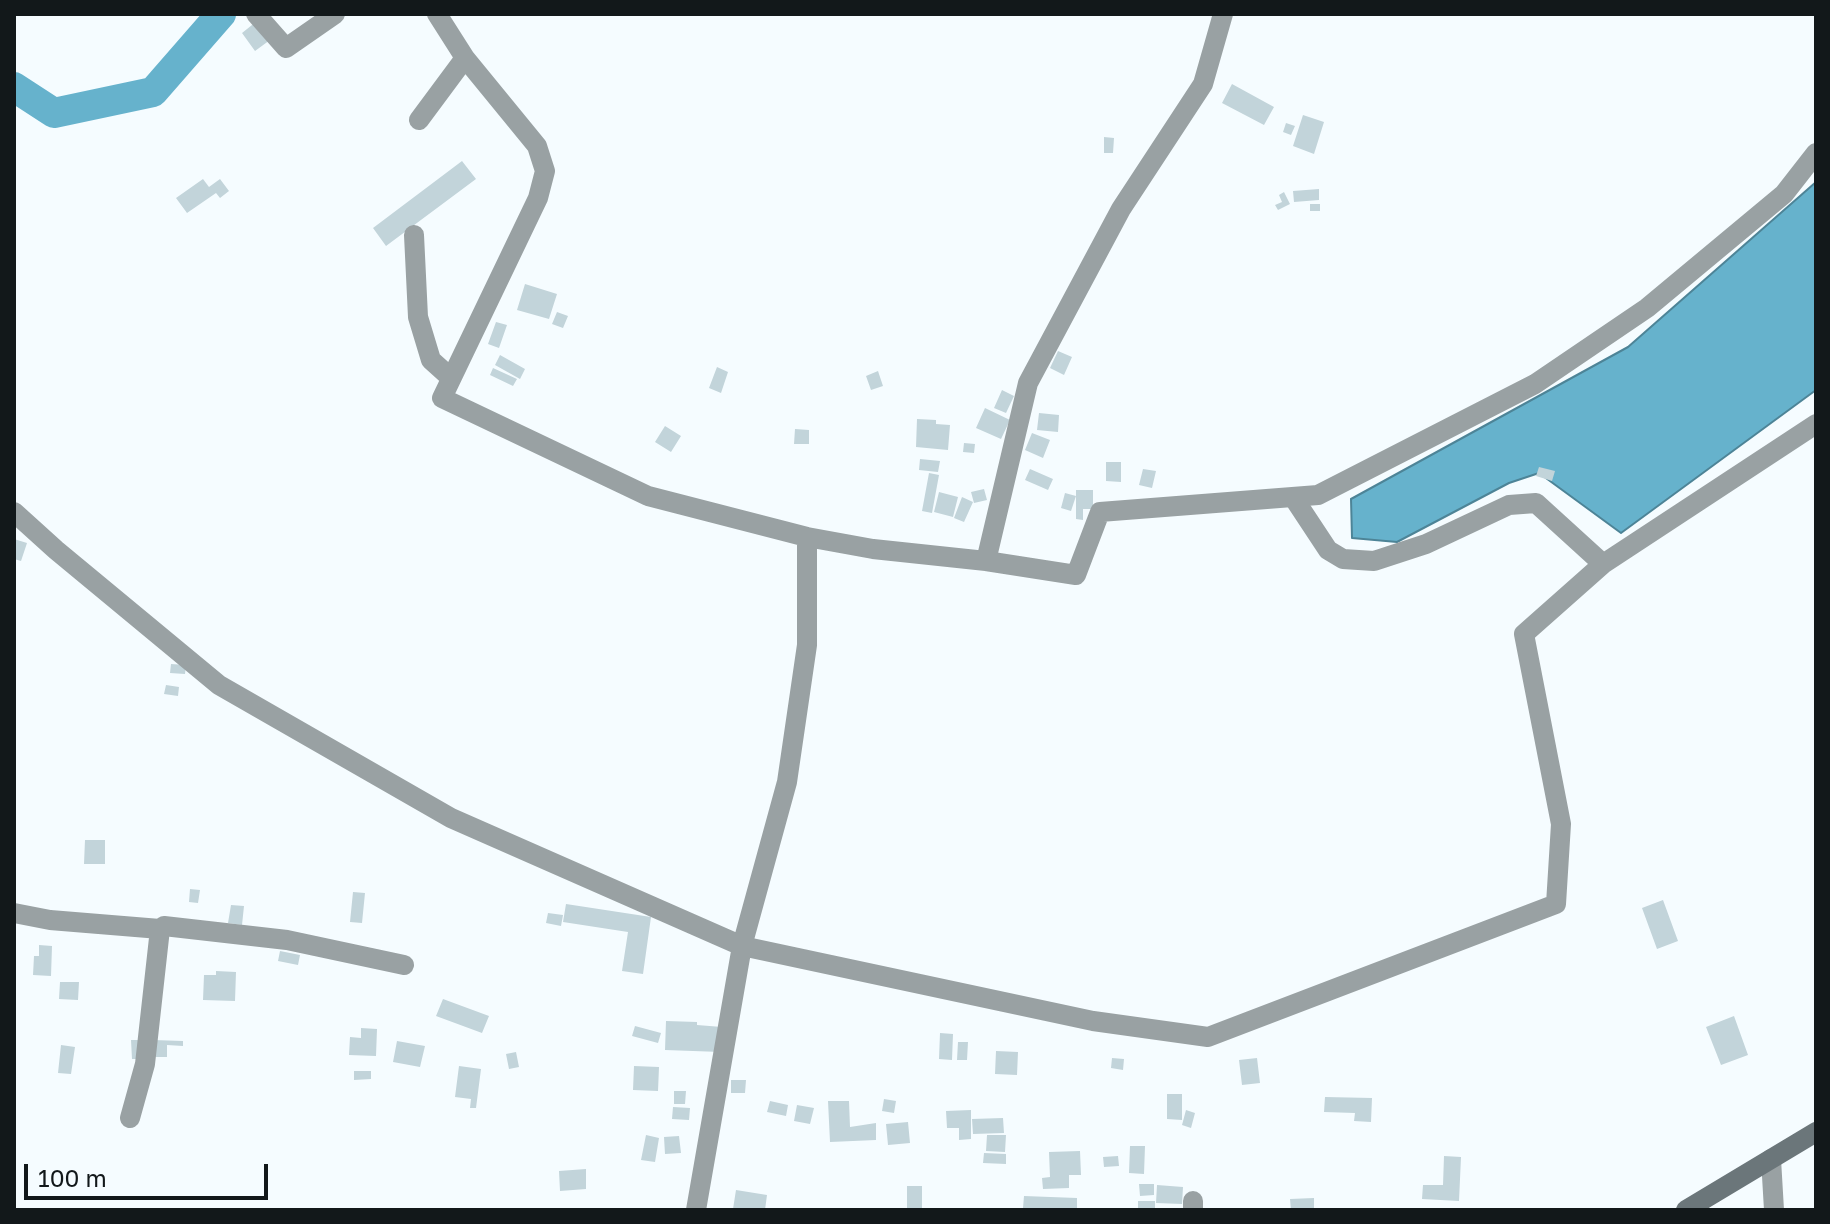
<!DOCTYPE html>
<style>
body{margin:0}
#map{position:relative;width:1830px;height:1224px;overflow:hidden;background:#f5fcff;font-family:"Golos Text",sans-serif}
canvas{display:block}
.frame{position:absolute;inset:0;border:16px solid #12181a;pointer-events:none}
.scale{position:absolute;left:24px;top:1164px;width:244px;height:36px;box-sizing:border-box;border:4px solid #12181a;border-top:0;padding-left:10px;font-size:24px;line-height:28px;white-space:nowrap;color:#12181a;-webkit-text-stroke:6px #f5fcff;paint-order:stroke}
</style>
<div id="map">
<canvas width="1830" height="1224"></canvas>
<div class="frame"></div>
<div class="scale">100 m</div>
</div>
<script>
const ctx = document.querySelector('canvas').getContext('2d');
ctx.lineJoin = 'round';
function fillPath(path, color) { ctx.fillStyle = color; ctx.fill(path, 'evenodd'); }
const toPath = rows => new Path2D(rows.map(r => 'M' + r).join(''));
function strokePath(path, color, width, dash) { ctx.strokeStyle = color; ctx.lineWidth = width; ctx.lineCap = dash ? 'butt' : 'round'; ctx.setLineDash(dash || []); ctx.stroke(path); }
const water = toPath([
 [1816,182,1816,390,1621,533,1539,473,1509,483,1397,542,1352,538,1351,499,1628,347,1816,182]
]);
fillPath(water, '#66b2cc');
strokePath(water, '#4d8497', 2);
strokePath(toPath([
 [14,87,54,113,153,92,221,14]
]), '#66b2cc', 30);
fillPath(toPath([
 [257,21,270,40,255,51,242,33],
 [1232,84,1274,107,1264,125,1222,103],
 [1303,115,1324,122,1314,154,1293,146],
 [1286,123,1295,126,1291,135,1283,132],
 [1104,137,1114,138,1113,153,1104,153],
 [462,161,476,179,386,246,373,228],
 [203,179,209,187,220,179,229,191,220,198,216,193,187,213,176,198],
 [1319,189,1319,200,1294,202,1293,191],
 [1284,192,1290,204,1278,210,1275,205,1282,202,1279,195],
 [1310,204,1320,204,1320,211,1310,211],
 [525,284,557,294,549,319,517,310],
 [557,312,568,316,563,328,552,324],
 [496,322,507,325,499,348,488,344],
 [1058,351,1072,357,1064,375,1050,368],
 [500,355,525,369,520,379,495,365],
 [717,367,728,372,721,393,709,388],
 [493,368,517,379,513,386,490,375],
 [878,371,883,386,871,390,866,376],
 [1002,390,1014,396,1006,413,994,408],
 [985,408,1010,420,1001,439,976,428],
 [1039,413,1059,415,1058,432,1037,430],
 [917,419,936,420,936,424,950,425,948,450,916,447],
 [665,426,681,436,671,452,655,442],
 [795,429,809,430,809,444,794,444],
 [1032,433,1050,440,1043,458,1025,450],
 [964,443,975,444,974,453,963,452],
 [920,459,940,461,938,472,919,470],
 [1106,462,1121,462,1121,482,1106,481],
 [1539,467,1555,471,1552,481,1536,476],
 [1030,469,1053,479,1048,490,1025,480],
 [1143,469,1156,471,1152,488,1139,485],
 [929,473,939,475,932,513,922,511],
 [984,489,987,500,974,503,971,492],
 [1076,490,1093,490,1093,509,1083,509,1083,520,1076,519],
 [939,492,958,497,953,517,934,512],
 [1065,493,1076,496,1071,511,1061,508],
 [962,497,973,502,964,522,954,518],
 [14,539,27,543,21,561,14,559],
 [171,664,186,665,185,674,170,673],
 [166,685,179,687,178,696,164,694],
 [85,840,105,840,105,864,84,864],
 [190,889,200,890,198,903,189,902],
 [353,892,365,893,362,923,350,922],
 [1663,900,1678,941,1657,949,1642,908],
 [566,904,651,917,643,974,622,971,628,932,563,922],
 [231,905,244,906,242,925,228,923],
 [548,913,563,915,561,926,546,923],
 [39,945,52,946,51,976,33,975,34,956,39,956],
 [280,951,300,955,298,965,278,961],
 [216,971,236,972,235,1001,203,1000,204,975,216,975],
 [60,982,79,982,78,1000,59,999],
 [443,999,489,1016,482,1033,436,1016],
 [1734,1016,1748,1055,1721,1065,1706,1027],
 [666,1021,697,1022,697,1025,722,1027,721,1052,665,1050],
 [635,1026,661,1033,658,1043,632,1036],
 [361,1028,377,1029,376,1056,349,1055,350,1037,361,1038],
 [940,1033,953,1034,952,1060,939,1059],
 [131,1040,150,1040,151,1059,132,1059],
 [153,1040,183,1041,183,1046,167,1045,167,1057,153,1057],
 [397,1041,425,1046,420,1067,393,1062],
 [958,1042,968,1042,967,1060,957,1060],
 [61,1045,75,1047,71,1074,58,1073],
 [996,1051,1018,1052,1017,1075,995,1074],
 [516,1052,519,1067,509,1069,506,1054],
 [1112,1058,1124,1059,1123,1070,1111,1068],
 [1257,1058,1260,1083,1242,1085,1239,1060],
 [459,1066,481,1069,476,1108,470,1108,471,1099,455,1097],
 [634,1066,659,1067,658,1091,633,1090],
 [354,1071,371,1071,371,1079,354,1080],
 [731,1080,746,1080,745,1093,731,1093],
 [674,1091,686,1091,685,1104,674,1104],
 [1167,1094,1182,1094,1182,1120,1167,1119],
 [1325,1097,1372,1098,1371,1122,1354,1121,1355,1113,1324,1112],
 [884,1099,896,1101,894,1113,882,1111],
 [770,1101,788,1105,786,1116,767,1112],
 [828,1101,849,1101,850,1127,876,1123,876,1140,830,1142],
 [797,1105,814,1108,810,1124,794,1121],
 [673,1107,690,1108,689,1120,672,1119],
 [971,1110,971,1139,959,1140,959,1128,947,1128,946,1111],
 [1186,1110,1195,1113,1191,1128,1182,1125],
 [1003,1118,1004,1133,973,1134,972,1119],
 [908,1122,910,1143,888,1145,886,1124],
 [646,1135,659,1138,655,1162,641,1160],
 [987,1135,1006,1135,1005,1152,986,1151],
 [679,1136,681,1153,665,1154,664,1137],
 [1130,1146,1145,1146,1144,1174,1129,1173],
 [1080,1151,1081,1175,1069,1175,1069,1188,1043,1189,1042,1178,1050,1177,1049,1152],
 [984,1153,1006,1154,1006,1164,983,1163],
 [1118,1156,1119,1166,1104,1167,1103,1157],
 [1444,1156,1461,1157,1459,1201,1422,1199,1423,1185,1443,1185],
 [586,1169,586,1189,560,1191,559,1171],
 [1139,1184,1154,1184,1154,1195,1140,1196],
 [1157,1185,1183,1187,1182,1204,1156,1203],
 [907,1186,922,1186,922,1208,907,1209],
 [736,1190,767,1195,765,1210,733,1209],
 [1024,1196,1077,1198,1077,1210,1023,1208],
 [1314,1198,1314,1210,1291,1210,1290,1199],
 [1138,1201,1155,1201,1155,1209,1138,1209]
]), '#c2d4da');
strokePath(toPath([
 [256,14,286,48,335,14],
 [437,14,465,58,537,146,545,171,538,198,442,398,648,496,807,537,873,549,986,561,1028,383,1121,209,1203,84,1223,14],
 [419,120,465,58],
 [414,235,418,317,431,360,451,378],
 [1293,497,1328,550,1343,559,1374,561,1426,544,1509,505,1536,503,1603,564],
 [14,512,56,550,219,685,451,818,742,946,1093,1021,1208,1037,1556,904,1561,824,1524,634,1603,564,1816,424],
 [986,561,1076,575,1100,512,1318,495,1535,384,1647,308,1784,194,1816,153],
 [14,913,50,920,160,929,164,926,287,940,404,965],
 [130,1118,145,1064,160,929],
 [1771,1159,1774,1210],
 [1193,1201,1193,1210],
 [696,1210,742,946,787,782,807,645,807,537]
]), '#99a1a3', 20);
strokePath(toPath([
 [1686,1210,1816,1132]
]), '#6b767a', 20);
</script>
